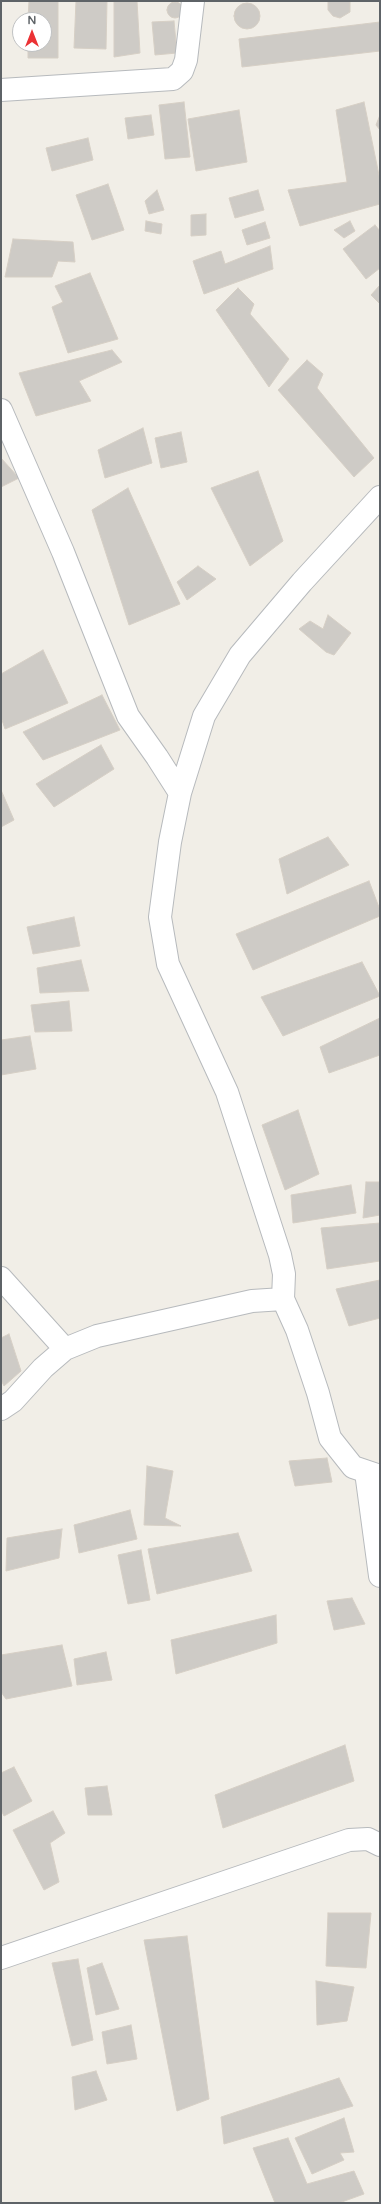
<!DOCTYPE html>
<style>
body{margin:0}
#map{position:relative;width:381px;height:2204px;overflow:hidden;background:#f1eee7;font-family:"Varela Round",sans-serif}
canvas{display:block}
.frame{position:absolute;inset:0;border:2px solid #5e6367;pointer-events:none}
.north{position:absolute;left:12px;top:12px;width:40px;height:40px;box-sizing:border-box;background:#fff;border:1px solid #bfc1c2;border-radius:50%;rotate:0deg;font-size:11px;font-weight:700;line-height:16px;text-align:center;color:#5e6367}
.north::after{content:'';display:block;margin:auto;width:14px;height:18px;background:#eb3235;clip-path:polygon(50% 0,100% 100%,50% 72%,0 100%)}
</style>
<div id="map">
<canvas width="381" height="2204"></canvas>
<div class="frame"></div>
<div class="north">N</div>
</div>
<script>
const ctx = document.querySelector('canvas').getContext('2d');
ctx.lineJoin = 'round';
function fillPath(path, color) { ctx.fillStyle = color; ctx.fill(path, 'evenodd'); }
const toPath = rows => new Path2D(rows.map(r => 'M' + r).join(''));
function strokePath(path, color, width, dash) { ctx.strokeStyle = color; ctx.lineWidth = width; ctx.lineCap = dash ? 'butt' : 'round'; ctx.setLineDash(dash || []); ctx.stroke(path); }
const building = toPath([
 [29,1,58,1,58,58,28,58,28,44,44,44,44,20,28,20,29,1],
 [76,1,107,1,106,49,74,48,76,1],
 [114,1,137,1,140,53,114,57,114,1],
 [328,1,350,1,350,12,340,18,333,16,328,10,328,1],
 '167 10a8 8 0 1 1 16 0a8 8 0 1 1-16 0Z',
 '234 16a13 13 0 1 1 26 0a13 13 0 1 1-26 0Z',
 [174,21,177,53,155,55,152,22,174,21],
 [380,22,380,51,242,67,239,39,380,22],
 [184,102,190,157,165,159,159,105,184,102],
 [364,102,380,180,380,204,300,226,288,190,347,182,336,110,364,102],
 [239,110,247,162,196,171,188,119,239,110],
 [151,115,154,135,128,139,125,118,151,115],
 [380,115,380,130,376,125,380,115],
 [88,138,93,160,52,171,46,148,88,138],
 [108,184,124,230,92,240,76,195,108,184],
 [157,190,164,210,149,214,145,201,157,190],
 [258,190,264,210,235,218,229,198,258,190],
 [206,214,206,235,191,236,191,215,206,214],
 [146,221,162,224,161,234,145,231,146,221],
 [350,221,355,231,344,238,334,230,350,221],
 [265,222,270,238,247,245,242,230,265,222],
 [375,225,380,231,380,268,366,279,343,249,375,225],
 [13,239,73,242,75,262,58,261,52,277,5,277,13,239],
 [270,246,273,269,204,294,193,261,221,251,225,264,270,246],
 [90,273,118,339,68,353,52,307,63,302,55,286,90,273],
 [380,285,380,304,371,295,380,285],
 [238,288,254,304,250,314,289,359,269,387,216,310,238,288],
 [112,350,122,362,79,381,91,401,36,416,19,373,112,350],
 [307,360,323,374,317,388,374,458,354,477,278,390,307,360],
 [143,428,152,463,105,478,98,450,143,428],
 [181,432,187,462,161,468,155,438,181,432],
 [1,458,19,478,1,487,1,458],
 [258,471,283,541,250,566,211,488,258,471],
 [128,488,180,604,129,625,92,510,128,488],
 [198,566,216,579,187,600,177,582,198,566],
 [328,615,351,633,334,655,326,652,299,629,310,621,323,629,328,615],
 [43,650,68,703,5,729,1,717,1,674,43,650],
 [102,695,120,730,43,760,23,732,102,695],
 [101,745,114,769,54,807,36,784,101,745],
 [1,790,14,820,1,827,1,790],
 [328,837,349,865,287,894,279,859,328,837],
 [369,881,380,910,380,916,253,970,236,934,369,881],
 [74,917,80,946,33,954,27,927,74,917],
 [81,960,89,991,40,993,37,968,81,960],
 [362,962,380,996,283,1036,261,997,362,962],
 [69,1001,72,1031,35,1032,31,1005,69,1001],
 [380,1018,380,1055,329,1073,320,1047,380,1018],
 [30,1036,36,1069,1,1075,1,1040,30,1036],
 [298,1110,319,1174,285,1190,262,1125,298,1110],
 [366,1182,380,1182,380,1215,363,1218,366,1182],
 [351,1185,356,1213,293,1223,291,1195,351,1185],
 [380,1223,380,1261,327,1269,321,1228,380,1223],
 [380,1280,380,1318,349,1326,336,1289,380,1280],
 [9,1334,21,1371,4,1386,1,1380,1,1338,9,1334],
 [327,1458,332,1482,295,1486,289,1461,327,1458],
 [147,1466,173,1471,165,1518,181,1526,144,1525,147,1466],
 [130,1510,137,1539,79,1553,74,1525,130,1510],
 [62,1529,59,1558,6,1571,7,1538,62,1529],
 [238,1533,252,1571,157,1594,148,1549,238,1533],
 [141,1550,150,1600,128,1604,118,1555,141,1550],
 [352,1598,365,1624,334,1630,327,1601,352,1598],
 [276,1615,277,1643,176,1674,171,1640,276,1615],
 [62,1645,72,1686,6,1699,1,1692,1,1655,62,1645],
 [106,1652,112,1680,77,1685,74,1659,106,1652],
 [345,1745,354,1781,223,1828,215,1795,345,1745],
 [14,1767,32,1801,4,1816,1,1810,1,1773,14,1767],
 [107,1786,112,1815,88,1815,85,1788,107,1786],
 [53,1811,65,1833,50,1843,59,1882,44,1890,13,1830,53,1811],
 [328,1913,371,1913,366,1968,326,1966,328,1913],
 [187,1936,209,2099,177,2111,144,1940,187,1936],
 [78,1959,93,2040,72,2046,52,1963,78,1959],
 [102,1963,119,2009,96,2015,87,1968,102,1963],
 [316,1981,354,1987,347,2021,317,2025,316,1981],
 [131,2025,137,2059,107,2064,102,2032,131,2025],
 [96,2071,107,2100,75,2110,72,2077,96,2071],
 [339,2078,353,2106,224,2144,221,2117,339,2078],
 [344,2118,354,2152,340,2153,344,2160,312,2174,295,2138,344,2118],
 [288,2138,307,2184,354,2171,364,2194,339,2203,275,2203,253,2148,288,2138]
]);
fillPath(building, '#cecbc6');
strokePath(building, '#d6cfc5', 1);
const street = toPath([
 [1,90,173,79,182,71,186,60,193,1],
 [1,410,63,552,128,716,157,757,180,793],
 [1,1278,65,1349],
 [283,1299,297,1330,318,1393,330,1438,353,1467,380,1476],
 [1,1409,13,1401,43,1368,65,1349,97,1336,252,1301,283,1299,284,1274,280,1255,227,1092,168,964,160,917,170,842,180,793,204,716,240,655,302,582,380,497],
 [366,1472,380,1576],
 [1,1958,349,1840,368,1839,380,1845]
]);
strokePath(street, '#b7babd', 24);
strokePath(street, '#fff', 22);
</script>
